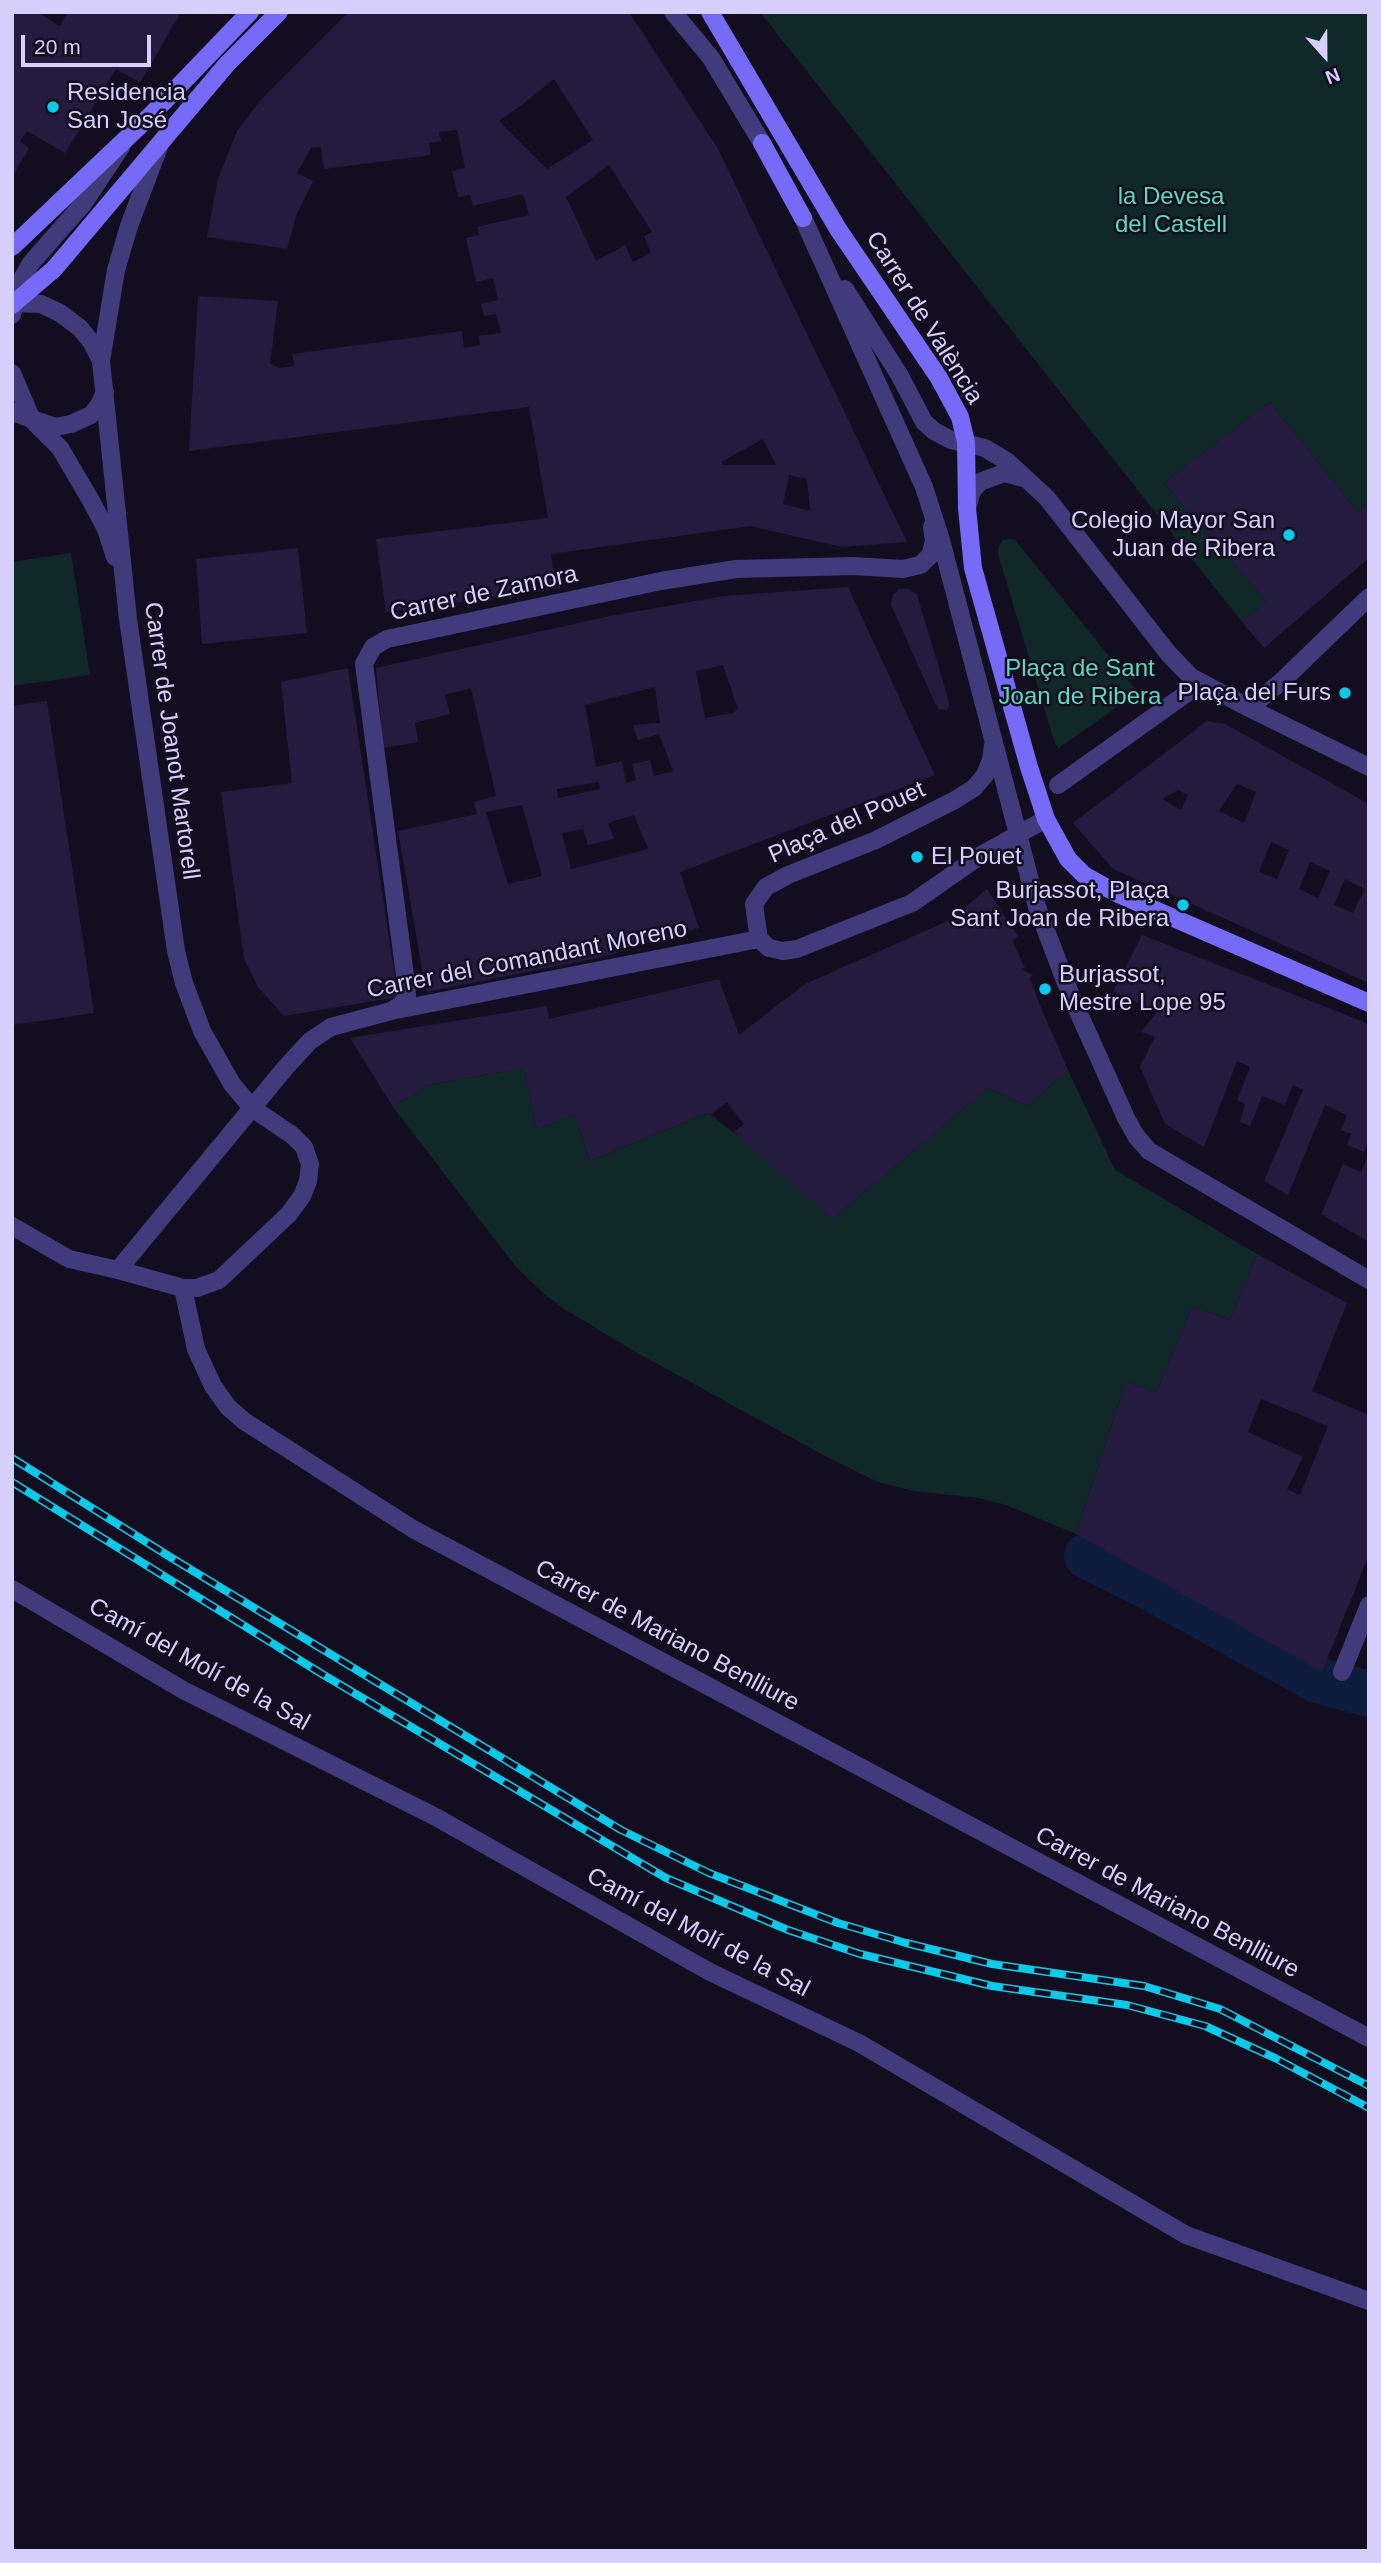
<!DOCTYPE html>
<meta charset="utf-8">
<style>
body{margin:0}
#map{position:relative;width:1381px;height:2563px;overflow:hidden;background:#120e1f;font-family:Helvetica,sans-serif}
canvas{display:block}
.frame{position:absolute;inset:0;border:14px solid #d6cffc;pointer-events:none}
.north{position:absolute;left:1290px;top:21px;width:70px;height:70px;-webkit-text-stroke:5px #120e1f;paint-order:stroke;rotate:159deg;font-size:19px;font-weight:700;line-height:28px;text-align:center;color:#d6cffc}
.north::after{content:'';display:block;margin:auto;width:24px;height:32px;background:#d6cffc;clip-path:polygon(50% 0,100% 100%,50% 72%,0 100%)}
.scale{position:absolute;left:21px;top:35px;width:130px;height:32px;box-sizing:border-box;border:4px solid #d6cffc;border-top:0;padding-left:9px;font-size:21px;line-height:24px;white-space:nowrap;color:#d6cffc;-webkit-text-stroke:5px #120e1f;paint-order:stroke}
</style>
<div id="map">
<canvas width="1381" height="2563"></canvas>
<div class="frame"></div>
<div class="north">N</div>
<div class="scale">20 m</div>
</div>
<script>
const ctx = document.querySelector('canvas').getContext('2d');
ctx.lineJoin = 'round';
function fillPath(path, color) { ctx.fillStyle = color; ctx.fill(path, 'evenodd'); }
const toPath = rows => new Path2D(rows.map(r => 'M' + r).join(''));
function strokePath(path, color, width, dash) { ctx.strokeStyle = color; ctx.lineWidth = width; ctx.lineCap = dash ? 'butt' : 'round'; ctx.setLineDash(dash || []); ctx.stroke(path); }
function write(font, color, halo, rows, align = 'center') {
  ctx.font = font + ' Helvetica,sans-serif'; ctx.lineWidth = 5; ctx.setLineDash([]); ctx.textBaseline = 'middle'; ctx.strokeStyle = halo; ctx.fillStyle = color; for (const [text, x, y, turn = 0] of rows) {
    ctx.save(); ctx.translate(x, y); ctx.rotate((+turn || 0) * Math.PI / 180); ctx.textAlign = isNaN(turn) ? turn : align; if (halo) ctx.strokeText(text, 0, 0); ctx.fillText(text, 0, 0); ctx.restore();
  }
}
fillPath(toPath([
 [760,12,1369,12,1369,501,1358,512,1270,402,1164,483,1267,602,1242,622],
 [1009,539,1015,540,1135,688,1135,694,1059,748,1055,744,998,554,999,546,1003,540],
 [71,553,90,675,12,686,12,562],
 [523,1068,537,1129,575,1115,590,1161,708,1113,753,1147,832,1219,988,1088,1028,1106,1068,1070,1115,1170,1257,1254,1230,1320,1192,1306,1156,1393,1126,1381,1076,1534,1006,1505,979,1498,913,1491,878,1482,827,1457,632,1350,563,1308,544,1294,516,1267,393,1107,428,1085]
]), '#112829');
strokePath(toPath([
 [1087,1556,1151,1588,1317,1680,1369,1694]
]), '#0e1d3e', 46);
fillPath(toPath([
 [12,12,37,12,60,26,68,12,181,12,140,83,116,69,65,153,27,131,20,141,29,148,12,177],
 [349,12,629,12,718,149,907,542,842,547,750,526,551,554,556,589,386,612,376,539,548,518,529,407,189,451,198,296,278,301,270,364,280,368,294,366,292,354,462,331,464,348,480,345,479,336,501,333,496,314,484,316,481,304,498,300,493,278,476,282,466,238,479,235,477,227,529,215,523,194,473,206,470,195,458,197,452,171,465,168,457,130,439,132,441,141,429,143,431,155,324,169,321,147,311,148,297,173,313,181,296,216,287,249,207,237,218,179,237,131,259,102],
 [554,79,593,140,547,169,499,121,523,104],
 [609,165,652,232,644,236,651,253,633,262,625,245,596,261,566,197],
 [763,439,776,465,723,465,721,462],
 [789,475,807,479,810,511,783,504],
 [1270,402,1358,512,1369,501,1369,558,1264,648,1242,622,1267,602,1164,483],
 [298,548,307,633,202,644,196,559],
 [848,587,935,775,680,872,699,928,602,957,426,992,398,831,477,814,474,802,496,796,471,688,445,695,450,714,415,723,418,742,383,748,376,668,610,616,724,596],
 [723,665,738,709,733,713,705,718,696,671],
 [655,687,660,723,633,725,638,740,659,734,673,771,654,776,650,760,632,764,636,780,626,783,622,761,596,767,585,705],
 [599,782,600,789,558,798,557,789],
 [522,805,542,876,508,884,486,812],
 [634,815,648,849,571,869,562,833,583,829,588,845,614,839,608,823],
 [899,589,909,589,917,595,948,698,949,706,947,710,939,709,935,703,891,605,893,595],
 [348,668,398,997,284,1016,258,987,244,958,221,792,292,783,281,682],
 [47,701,94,1013,12,1025,12,706],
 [1207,721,1225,724,1369,804,1369,983,1113,869,1073,823],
 [1237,784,1256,792,1244,823,1219,811],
 [1178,790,1188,795,1181,810,1163,799],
 [1271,842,1289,850,1277,879,1259,872],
 [1310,862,1330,871,1318,898,1299,889],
 [1345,879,1365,889,1353,913,1334,905],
 [987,889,1018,936,1012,940,1025,968,1021,969,1033,975,1030,978,1039,1003,1068,1070,1028,1106,988,1088,832,1219,734,1132,744,1124,727,1102,711,1115,708,1113,590,1161,575,1115,537,1129,523,1068,428,1085,393,1107,350,1038,547,1006,549,1019,719,979,739,1035,805,984,950,920],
 [1142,935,1369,1024,1369,1140,1364,1152,1347,1145,1351,1134,1341,1130,1347,1115,1325,1105,1288,1195,1264,1181,1303,1090,1293,1085,1285,1105,1262,1096,1250,1126,1240,1122,1245,1104,1237,1100,1250,1067,1237,1061,1204,1147,1165,1124,1140,1067,1155,1037,1141,1032,1157,1012,1113,992],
 [1369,1153,1369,1242,1321,1214,1343,1164,1361,1172],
 [1257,1254,1347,1303,1312,1391,1369,1415,1369,1555,1322,1672,1076,1534,1126,1381,1156,1393,1192,1306,1230,1320],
 [1261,1399,1328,1426,1300,1495,1287,1489,1303,1457,1248,1432]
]), '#241b3f');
strokePath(toPath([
 [673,12,711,58,762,143],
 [803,218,924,487,941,540,1037,907,1071,996,1126,1118,1136,1136,1149,1151,1369,1280],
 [845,289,900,376,924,422,934,431,951,440,985,448,1008,462,1047,498,1168,653,1191,677,1249,708,1369,767],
 [12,303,41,304,60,313,80,328,92,343,101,361],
 [12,315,19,284,31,263,83,204,121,147],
 [12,373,32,420,60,448,90,499,106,529,115,557],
 [12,412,55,427,71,424,91,415,99,405,105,392],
 [967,508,972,491,980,482,1004,473,1024,478],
 [1249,708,1282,681,1369,597],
 [993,745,991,760,985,775,974,788,955,800,876,840,788,875,766,887,754,904,759,939,769,948,783,951,797,949,912,903,981,855,1046,819],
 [1058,785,1201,683],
 [391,1011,402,1004,407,995,406,983,364,664,373,647,387,639,661,581,736,569,853,566,903,569,920,565,930,556,934,541,932,527],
 [12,1226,69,1259,118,1270,183,1288,197,1288,219,1280,289,1214,302,1196,308,1181,310,1164,304,1147,292,1135,252,1108,232,1084,202,1031,184,983,176,951,128,619,101,361,116,270,129,226,159,147],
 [118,1270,286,1067,310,1041,331,1027,391,1011,759,939],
 [183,1288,196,1349,213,1386,228,1407,244,1421,413,1529,1369,2038],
 [12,1589,183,1690,434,1816,710,1972,859,2043,1186,2235,1369,2301],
 [1342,1672,1369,1605]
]), '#413b7c', 18);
strokePath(toPath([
 [710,12,838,229,939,378,960,417,966,442,967,508,973,568,1029,767,1046,819,1068,859,1084,875,1116,893,1369,1003],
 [762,143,803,218],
 [12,247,151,115,250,12],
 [12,305,54,269,227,64,279,12]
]), '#756bf7', 18);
const rail = toPath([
 [12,1458,175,1560,621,1830,709,1873,838,1923,906,1943,992,1964,1144,1986,1220,2009,1369,2086],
 [12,1482,322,1674,666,1878,788,1930,860,1954,992,1986,1127,2005,1205,2026,1275,2058,1369,2108]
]);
strokePath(rail, '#0cc9ea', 8);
strokePath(rail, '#120e1f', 5, [16]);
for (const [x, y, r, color] of [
 [53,107,7,"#0cc9ea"],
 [1289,535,7,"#0cc9ea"],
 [1345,693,7,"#0cc9ea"],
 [917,857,7,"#0cc9ea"],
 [1183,905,7,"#0cc9ea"],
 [1045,989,7,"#0cc9ea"]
]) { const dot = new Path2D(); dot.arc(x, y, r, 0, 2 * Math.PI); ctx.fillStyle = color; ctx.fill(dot); strokePath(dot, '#120e1f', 2.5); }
write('24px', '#d6cffc', '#120e1f', [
 ["Residencia",67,93],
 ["San José",67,121],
 ["Colegio Mayor San",1275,521,"right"],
 ["Juan de Ribera",1275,549,"right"],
 ["Plaça del Furs",1331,693,"right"],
 ["El Pouet",931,857],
 ["Burjassot, Plaça",1169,891,"right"],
 ["Sant Joan de Ribera",1169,919,"right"],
 ["Burjassot,",1059,975],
 ["Mestre Lope 95",1059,1003]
], 'left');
write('24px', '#5fd8c0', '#120e1f', [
 ["la Devesa",1171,197],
 ["del Castell",1171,225],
 ["Plaça de Sant",1080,669],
 ["Joan de Ribera",1080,697]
]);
write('24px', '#d6cffc', '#120e1f', [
 ["Carrer de València",924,318,58],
 ["Carrer de Zamora",484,594,-12],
 ["Carrer de Joanot Martorell",171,741,82],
 ["Plaça del Pouet",847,823,-24],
 ["Carrer del Comandant Moreno",527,960,-11],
 ["Carrer de Mariano Benlliure",667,1636,28],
 ["Camí del Molí de la Sal",199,1665,29],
 ["Carrer de Mariano Benlliure",1167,1903,28],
 ["Camí del Molí de la Sal",698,1933,28]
]);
</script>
